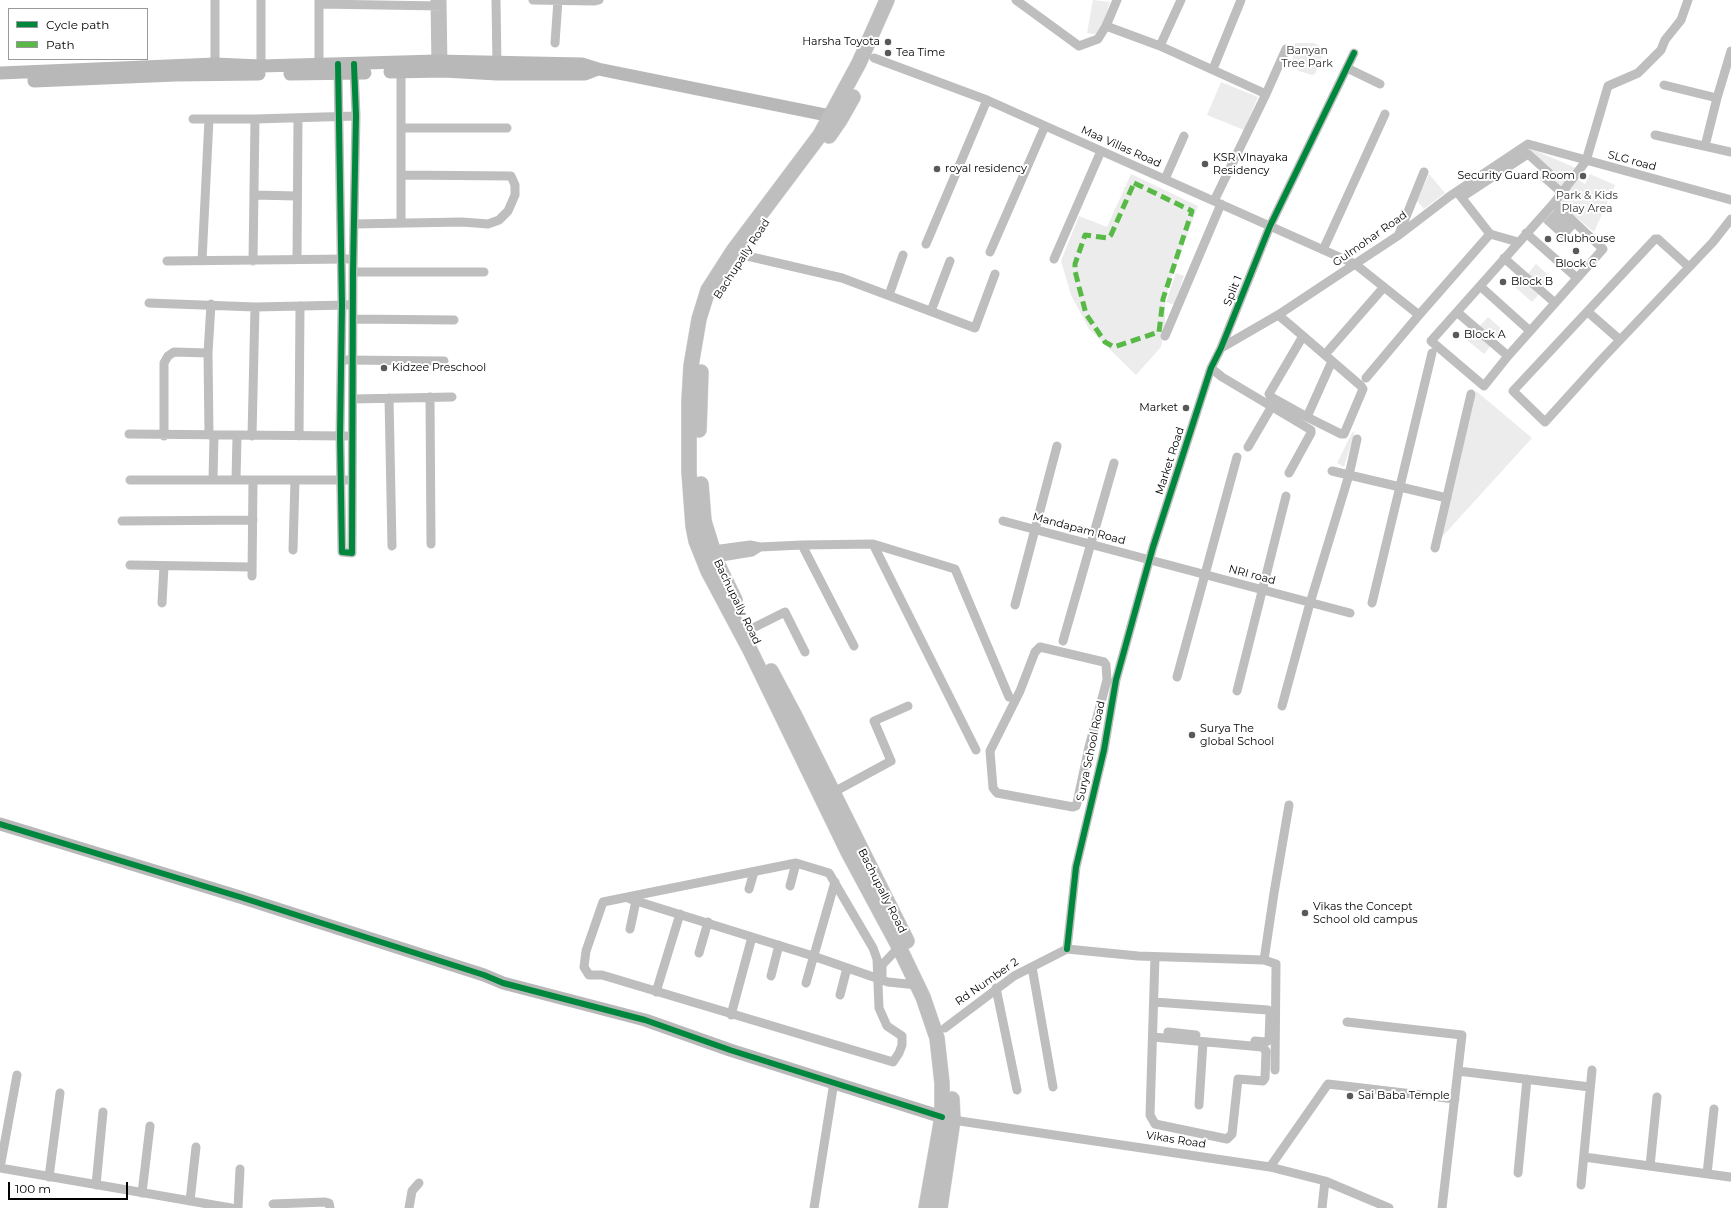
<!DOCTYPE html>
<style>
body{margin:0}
#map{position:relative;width:1731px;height:1208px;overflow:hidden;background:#fff;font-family:Montserrat,sans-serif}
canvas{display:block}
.legend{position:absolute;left:8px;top:8px;width:140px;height:52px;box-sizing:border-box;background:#fff;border:1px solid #999;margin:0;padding:5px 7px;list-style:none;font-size:12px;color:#000}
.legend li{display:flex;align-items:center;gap:8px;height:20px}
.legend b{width:20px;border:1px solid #999}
.scale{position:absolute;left:8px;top:1182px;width:120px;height:18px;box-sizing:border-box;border:2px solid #000;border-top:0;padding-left:5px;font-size:12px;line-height:14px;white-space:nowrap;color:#000;-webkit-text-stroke:3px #fff;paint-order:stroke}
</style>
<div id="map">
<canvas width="1731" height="1208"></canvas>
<ul class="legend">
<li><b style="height:5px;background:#00873e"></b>Cycle path</li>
<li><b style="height:5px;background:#58b947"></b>Path</li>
</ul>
<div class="scale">100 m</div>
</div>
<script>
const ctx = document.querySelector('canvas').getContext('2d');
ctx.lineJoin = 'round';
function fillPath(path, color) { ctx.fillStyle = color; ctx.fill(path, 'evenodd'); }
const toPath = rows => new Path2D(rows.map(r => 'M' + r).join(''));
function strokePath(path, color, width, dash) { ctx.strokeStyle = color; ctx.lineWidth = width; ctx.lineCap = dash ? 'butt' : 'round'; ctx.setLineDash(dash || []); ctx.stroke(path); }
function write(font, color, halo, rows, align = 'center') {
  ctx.font = font + ' Montserrat,sans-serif'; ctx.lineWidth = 4; ctx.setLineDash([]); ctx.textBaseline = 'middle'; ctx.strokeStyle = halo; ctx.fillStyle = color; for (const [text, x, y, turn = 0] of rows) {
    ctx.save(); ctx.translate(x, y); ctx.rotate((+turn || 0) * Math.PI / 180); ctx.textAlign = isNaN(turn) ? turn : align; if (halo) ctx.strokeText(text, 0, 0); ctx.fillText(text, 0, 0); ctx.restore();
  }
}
fillPath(toPath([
 [1093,0,1110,2,1099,35,1087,33],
 [1295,43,1314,43,1323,48,1323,54,1315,74,1312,75,1299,71,1292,62],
 [1221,82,1258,97,1244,130,1207,115],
 [1529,148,1576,168,1560,190,1526,151],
 [1131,174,1198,206,1171,279,1165,300,1165,326,1161,347,1136,375,1089,329,1071,295,1061,261,1079,216,1107,227],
 [1429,174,1445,193,1424,209,1417,201],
 [1590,174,1615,185,1594,232,1560,204,1577,179,1585,184],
 [1536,264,1552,278,1542,289,1526,276],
 [1176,273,1184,276,1174,305,1166,302],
 [1524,277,1541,292,1532,302,1515,287],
 [1488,317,1504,331,1494,341,1478,328],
 [1476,330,1492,344,1484,354,1467,340],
 [1476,391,1532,438,1441,538],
 [1355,431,1344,467,1337,463,1352,433]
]), '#ececec');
fillPath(toPath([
 [1556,208,1576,227,1564,241,1543,222]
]), '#bfbfbf');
const primary = toPath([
 [887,0,859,63,820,135,733,251,708,290,699,319,691,366,689,401,689,472,693,526,696,541,708,571,750,650,848,852,899,947,923,997,937,1038,942,1083,942,1117,926,1208],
 [829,136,840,120,853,97],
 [699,430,701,372],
 [701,484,704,521,713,550,718,565,735,600],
 [771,671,795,716,907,941],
 [940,1208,953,1120,952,1099]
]);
strokePath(primary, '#dbdbdb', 16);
strokePath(toPath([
 [215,0,215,69],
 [261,0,261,71],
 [319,0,319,69],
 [496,0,497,66],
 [533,0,595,1,599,0],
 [1016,0,1079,46,1098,39,1106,26,1117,0],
 [435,1,436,66],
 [442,1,443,67],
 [319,4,442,6],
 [1106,26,1160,46,1266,94],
 [555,43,558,0],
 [1160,46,1181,0],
 [874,58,987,100,1355,264,1419,315],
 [1347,68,1380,84],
 [338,69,342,305,340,436,342,552,352,553,353,272,356,116,354,68],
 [1213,69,1241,0],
 [401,71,401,223],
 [1664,85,1717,98,1705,146],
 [1717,98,1731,51],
 [193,119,255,119,356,116],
 [401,128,507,128],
 [1655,135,1731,152],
 [1165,179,1184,136],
 [1458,193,1490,234,1518,242],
 [254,195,297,196],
 [1462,197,1528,154,1549,173,1545,178,1562,193],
 [1214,201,1266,94,1286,49],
 [1554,203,1603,249,1508,356,1484,386,1431,341,1554,203,1586,161,1608,86,1638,73,1661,50,1665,40,1681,20,1688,0],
 [354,224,462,222,488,224,499,220,508,211,515,195,515,185,511,176,401,175],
 [1526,233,1577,278],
 [1399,234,1424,172],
 [926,244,987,100],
 [1323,250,1385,114],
 [990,252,1045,126],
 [743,255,842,278,975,328,995,274],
 [1504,258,1555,303],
 [297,259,298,118],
 [1054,259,1101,151],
 [167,261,348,259],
 [202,261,209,119],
 [253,261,255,119],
 [1689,267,1658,239,1655,239,1513,391,1545,422,1602,359,1713,242,1731,219],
 [353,272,484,272],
 [1480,286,1530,331],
 [889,295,903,255],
 [149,303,255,307,348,305],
 [931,311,950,261],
 [1457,312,1508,356],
 [1588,312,1620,340],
 [1278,315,1289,324,1332,361,1361,386,1363,389,1344,434,1341,434,1307,417,1271,397,1269,394,1303,336],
 [353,319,454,320],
 [1165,336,1221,204],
 [1221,348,1278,315,1355,264,1399,235,1450,196,1528,144,1731,200],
 [1329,350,1384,287],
 [347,360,444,361],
 [1211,368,1222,377,1311,430,1311,433,1289,473],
 [1366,378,1419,315,1490,234],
 [430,397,431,544],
 [389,398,392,546],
 [353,399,452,397],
 [1307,417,1332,361],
 [129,434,346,436],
 [209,435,208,353,211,304],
 [164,436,164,363,168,356,174,352,208,353],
 [252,436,255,307],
 [299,436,300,306],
 [1248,447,1272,406],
 [1332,471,1447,498],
 [130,480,347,480],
 [213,480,214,435],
 [236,480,237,436],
 [122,521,253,520],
 [1003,521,1350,613],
 [873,544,976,750],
 [802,545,854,646],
 [760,547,802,545,873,544,955,569,1009,697],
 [1435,548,1471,394],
 [293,550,295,480],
 [713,550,750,545,760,547,752,552,715,558],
 [130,565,252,567],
 [252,576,253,480],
 [162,603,164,566],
 [1372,603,1432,353],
 [1015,605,1057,446],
 [749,630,785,612,805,652],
 [1063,641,1114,463],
 [1040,647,1104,662,1106,665,1107,680,1089,747,1077,803,1076,806,1073,807,997,793,993,788,990,751,1020,691,1035,652,1040,647],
 [1177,677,1237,457],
 [1237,691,1286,496],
 [1282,706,1310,603,1349,475,1357,439],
 [832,793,891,761,874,721,908,706],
 [796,863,829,873,873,948,877,959,879,1008,887,1026,902,1036,902,1045,899,1053,893,1062,602,975,589,975,584,967,586,951,603,902,796,863],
 [790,886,796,863],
 [749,889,754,872],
 [630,899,813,956,882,980],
 [630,929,636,901],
 [899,947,882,965,882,980,888,982,917,985],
 [1067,949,1076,867,1104,750,1116,680,1153,547,1211,368,1221,348,1270,226,1354,53],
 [1067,949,1138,956,1264,960,1276,964,1275,1070],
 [699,953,708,922],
 [1264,960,1274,893,1289,805],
 [1032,967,1053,1087],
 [771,976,779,945],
 [806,983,835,882],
 [996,988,1017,1090],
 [656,992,680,914],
 [840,995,847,968],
 [1154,1002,1268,1010,1270,1013,1269,1040,1266,1042,1255,1041],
 [731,1015,752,937],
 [1347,1022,1462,1035,1442,1208],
 [945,1028,1014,976,1067,949],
 [1168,1032,1196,1035],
 [1153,1037,1262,1047,1266,1051,1265,1078,1263,1081,1238,1079,1232,1134,1227,1139,1155,1124,1150,1115,1155,957],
 [1458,1071,1590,1087],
 [17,1075,0,1168,231,1208],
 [1199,1105,1203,1042],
 [953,1120,1270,1167,1325,1181,1389,1208],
 [1584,1157,1730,1177],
 [1650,1166,1657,1097],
 [1270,1167,1328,1084,1455,1099],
 [1518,1173,1527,1079],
 [1707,1174,1714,1109],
 [49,1177,60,1093],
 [96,1185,103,1112],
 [1581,1185,1592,1070],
 [142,1193,150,1126],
 [190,1201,196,1147],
 [273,1204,325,1202,329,1203,330,1208],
 [238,1208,240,1169],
 [409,1208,412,1191,419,1183],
 [814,1208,834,1082],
 [1322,1208,1325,1181]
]), '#bebebe', 9);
strokePath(toPath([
 [390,72,443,71,497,74,585,74,598,69],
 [0,73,215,64,261,66,436,61,582,64,598,69,831,116],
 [290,74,365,73],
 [34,81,175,75,259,74],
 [0,824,240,897,484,975,503,983,645,1020,730,1050,942,1117]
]), '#b8b8b8', 13);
strokePath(primary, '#bebebe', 15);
strokePath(toPath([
 [1134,183,1192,211,1163,299,1159,332,1114,347,1105,342,1086,314,1075,271,1075,264,1085,235,1108,238,1111,235,1134,183]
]), '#58b947', 5, [10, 5]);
strokePath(toPath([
 [338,64,342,305,340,436,342,552,352,553,353,272,356,116,354,64],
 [0,824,240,897,484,975,503,983,645,1020,730,1050,942,1117],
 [1067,949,1076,867,1104,750,1116,680,1153,547,1211,368,1221,348,1270,226,1354,53]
]), '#00873e', 6);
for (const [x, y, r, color] of [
 [888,42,4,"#595959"],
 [888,53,4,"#595959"],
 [1205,164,4,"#595959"],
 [937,169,4,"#595959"],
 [1583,176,4,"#595959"],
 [1548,239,4,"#595959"],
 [1576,251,4,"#595959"],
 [1503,282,4,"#595959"],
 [1456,335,4,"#595959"],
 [384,368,4,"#595959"],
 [1186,408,4,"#595959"],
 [1192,735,4,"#595959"],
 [1305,913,4,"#595959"],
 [1350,1096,4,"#595959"]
]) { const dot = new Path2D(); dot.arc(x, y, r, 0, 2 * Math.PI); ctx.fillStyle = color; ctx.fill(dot); strokePath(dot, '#fff', 1.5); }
write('11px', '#000', '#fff', [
 ["Harsha Toyota",880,42,"right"],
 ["Tea Time",896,53],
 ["KSR VInayaka",1213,158],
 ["Residency",1213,171],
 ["royal residency",945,169],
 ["Security Guard Room",1575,176,"right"],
 ["Clubhouse",1556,239],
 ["Block C",1576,264,"center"],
 ["Block B",1511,282],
 ["Block A",1464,335],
 ["Kidzee Preschool",392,368],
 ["Market",1178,408,"right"],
 ["Surya The",1200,729],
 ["global School",1200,742],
 ["Vikas the Concept",1313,907],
 ["School old campus",1313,920],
 ["Sai Baba Temple",1358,1096]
], 'left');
write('11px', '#333', '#fff', [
 ["Banyan",1307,51],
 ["Tree Park",1307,64],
 ["Park & Kids",1587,196],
 ["Play Area",1587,209]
]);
write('11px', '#000', '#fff', [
 ["Maa Villas Road",1121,147,24],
 ["SLG road",1632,161,15],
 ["Gulmohar Road",1370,239,-35],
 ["Bachupally Road",742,259,-57],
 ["Split 1",1233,291,-68],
 ["Market Road",1170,461,-72],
 ["Mandapam Road",1079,529,15],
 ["NRI road",1252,575,15],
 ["Bachupally Road",737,602,64],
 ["Surya School Road",1091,751,-78],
 ["Bachupally Road",882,891,63],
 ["Rd Number 2",987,982,-35],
 ["Vikas Road",1176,1140,9]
]);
</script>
